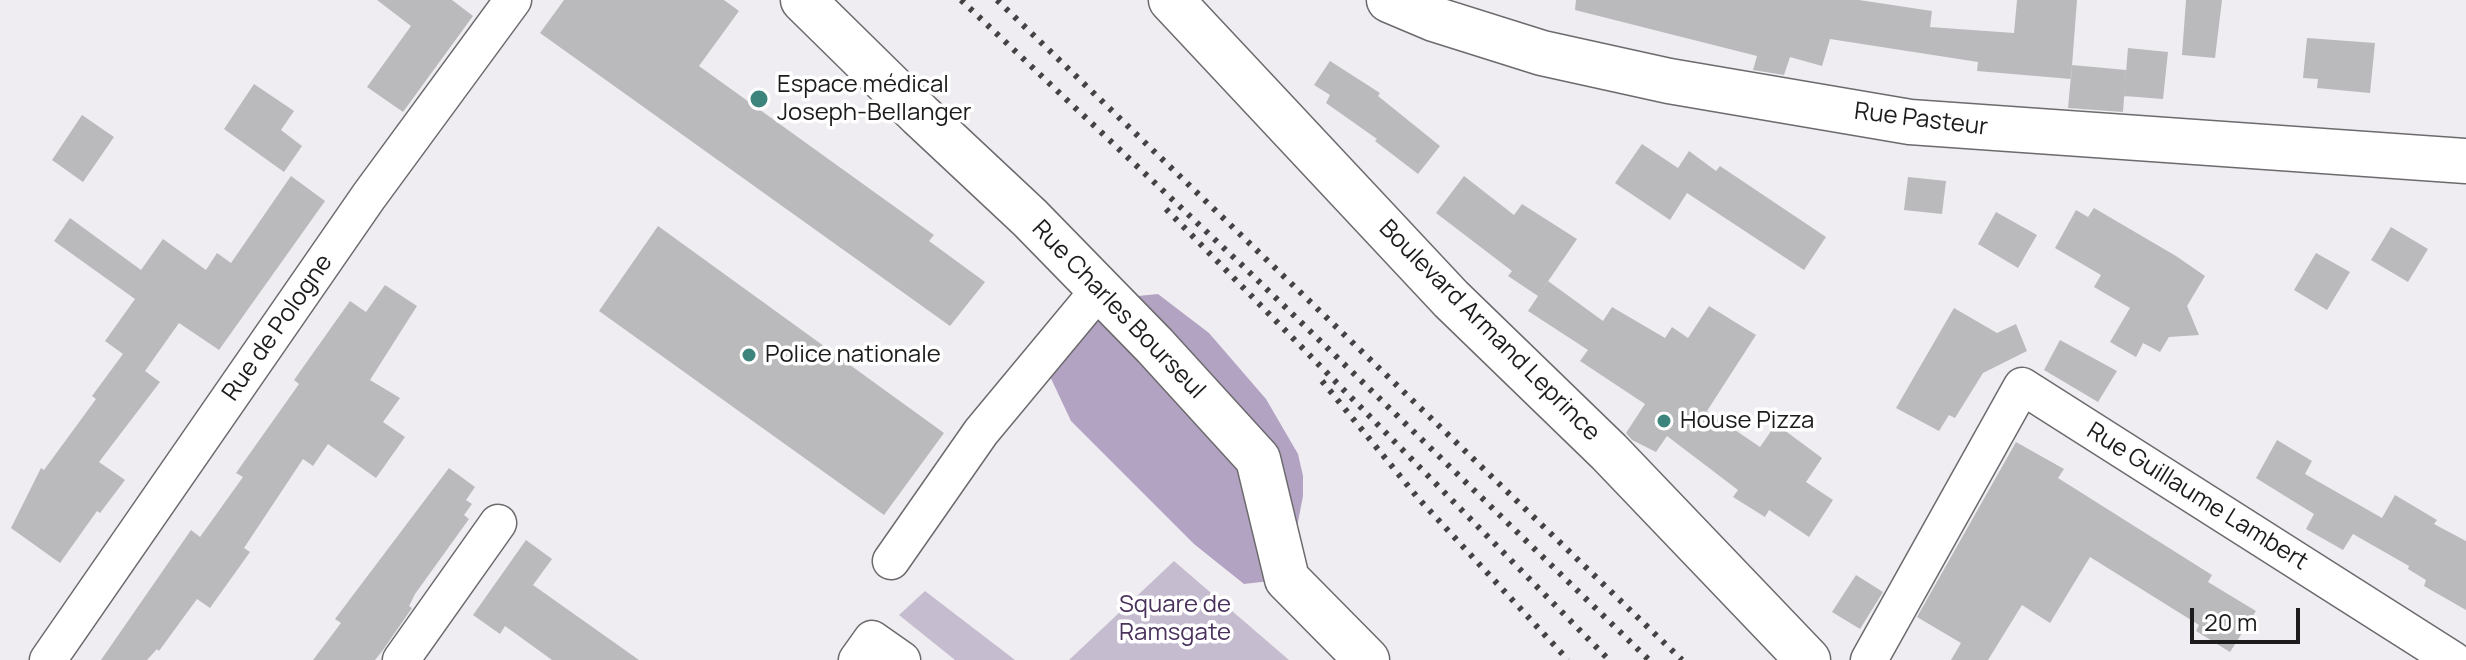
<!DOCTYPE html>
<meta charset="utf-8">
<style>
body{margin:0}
#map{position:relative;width:2466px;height:660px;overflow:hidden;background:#efedf1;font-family:Manrope,sans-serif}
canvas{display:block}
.scale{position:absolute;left:2190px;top:608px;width:110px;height:36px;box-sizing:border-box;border:4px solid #1c1c1d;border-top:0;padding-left:10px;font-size:24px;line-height:28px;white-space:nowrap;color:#1c1c1d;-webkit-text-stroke:6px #fff;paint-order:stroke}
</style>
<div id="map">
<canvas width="2466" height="660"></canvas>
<div class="scale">20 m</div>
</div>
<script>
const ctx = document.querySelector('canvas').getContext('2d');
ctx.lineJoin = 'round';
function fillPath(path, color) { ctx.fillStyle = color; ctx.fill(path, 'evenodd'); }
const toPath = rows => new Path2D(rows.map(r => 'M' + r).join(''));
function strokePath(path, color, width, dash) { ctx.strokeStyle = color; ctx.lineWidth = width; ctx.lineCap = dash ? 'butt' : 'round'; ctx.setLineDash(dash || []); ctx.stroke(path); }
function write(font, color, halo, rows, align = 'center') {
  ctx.font = font + ' Manrope,sans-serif'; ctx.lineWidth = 7; ctx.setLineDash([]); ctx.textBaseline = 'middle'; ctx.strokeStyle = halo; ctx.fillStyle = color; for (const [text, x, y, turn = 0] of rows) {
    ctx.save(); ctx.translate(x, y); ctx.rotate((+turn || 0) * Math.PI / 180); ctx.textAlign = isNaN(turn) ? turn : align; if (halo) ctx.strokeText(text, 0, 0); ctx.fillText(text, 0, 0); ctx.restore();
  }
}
fillPath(toPath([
 [1174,561,1289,660,1069,660],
 [925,591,1015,660,955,660,899,615]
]), '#c6bccf');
fillPath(toPath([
 [1158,294,1209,333,1266,399,1298,454,1303,476,1303,496,1287,579,1244,584,1194,544,1071,421,1047,370,1082,315,1128,297]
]), '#b3a3c2');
fillPath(toPath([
 [377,0,452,0,473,16,403,112,367,87,411,26],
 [564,0,724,0,739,11,699,66,934,235,929,241,985,282,950,326,540,33],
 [1576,0,1859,0,1932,11,1930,27,2014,33,2017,0,2077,0,2071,79,1977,71,1978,62,1830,39,1822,66,1790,57,1784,75,1753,70,1757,56,1575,10],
 [2186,0,2222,0,2215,58,2182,55],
 [2307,38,2375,43,2370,93,2317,88,2318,79,2303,78],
 [2128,48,2168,52,2163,99,2124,96],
 [1330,61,1380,93,1378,96,1440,146,1418,174,1375,141,1377,139,1326,103,1330,95,1314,85],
 [2072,65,2126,70,2123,112,2068,108],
 [254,84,294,111,281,130,302,146,284,172,224,129],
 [82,115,114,137,83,182,52,160],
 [1642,144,1678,168,1689,151,1716,171,1720,166,1826,237,1804,270,1687,193,1670,220,1615,183],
 [291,176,325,201,219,350,179,323,145,371,160,382,99,462,125,480,100,513,97,511,60,563,11,528,41,468,44,470,96,399,92,396,123,354,105,341,135,299,54,241,70,218,141,270,163,239,206,270,217,253,231,263],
 [1464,176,1514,215,1522,204,1577,239,1538,296,1508,276,1512,271,1436,213],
 [1908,177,1946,181,1942,214,1904,210],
 [2094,208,2176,256,2205,276,2187,306,2199,335,2169,337,2160,352,2143,343,2136,357,2110,342,2130,308,2094,287,2101,275,2055,248,2076,210,2088,217],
 [1996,212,2037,235,2018,268,1978,244],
 [658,226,944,433,884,515,599,311],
 [2391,227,2428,249,2408,282,2371,260],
 [2316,253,2350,272,2327,310,2294,290],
 [1548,281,1603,321,1612,307,1665,338,1672,327,1688,338,1709,306,1756,335,1707,411,1760,447,1776,424,1822,458,1806,482,1833,500,1809,537,1769,510,1765,517,1733,497,1738,490,1667,436,1656,452,1632,440,1626,433,1645,404,1580,361,1588,350,1528,311],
 [385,285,417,306,370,380,400,398,383,422,405,437,376,478,328,444,313,466,303,459,244,548,250,552,210,608,197,599,159,651,157,649,147,660,101,660,191,530,200,537,243,477,236,473,299,384,294,380,350,301,366,312],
 [1954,308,1997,333,2016,324,2027,351,1983,373,1955,418,1949,415,1939,431,1896,408],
 [2060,340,2117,371,2098,402,2044,370],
 [2277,440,2312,461,2305,474,2382,518,2395,495,2437,520,2434,524,2466,541,2466,610,2424,586,2426,580,2408,569,2409,566,2353,534,2343,550,2306,529,2314,514,2256,478],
 [2016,442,2064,469,2058,478,2212,575,2208,582,2256,611,2230,652,2196,631,2199,625,2090,557,2050,623,2022,605,1988,660,1951,660,1961,643,1917,617],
 [449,468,475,487,466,500,472,504,464,515,469,519,415,594,409,606,412,608,383,650,375,660,313,660,341,623,335,619],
 [526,540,552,559,533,585,639,660,552,660,505,626,500,634,473,615],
 [1856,575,1883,592,1860,629,1832,612]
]), '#bab9bc');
const street = toPath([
 [891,561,981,432,1099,290],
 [48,660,369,196,513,0],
 [401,660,498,523],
 [857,660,872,639,902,660],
 [1869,660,2022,386,2453,660]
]);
const secondary = toPath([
 [803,0,920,115,1030,218,1155,346,1258,459,1287,579,1367,660],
 [1171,0,1451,299,1609,452,1808,660],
 [1389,0,1434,19,1542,53,1669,81,1910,122,2466,161]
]);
strokePath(street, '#6c6a6d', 39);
strokePath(secondary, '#6c6a6d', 47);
strokePath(street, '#fff', 36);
strokePath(secondary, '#fff', 44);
strokePath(toPath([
 [961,0,1245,268,1649,660],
 [997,0,1682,660],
 [1166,209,1609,660],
 [1322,381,1418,498,1568,660]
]), '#434344', 6, [4, 8]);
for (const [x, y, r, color] of [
 [759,99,10,"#3d847d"],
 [749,355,8,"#3d847d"],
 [1664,421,8,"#3d847d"]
]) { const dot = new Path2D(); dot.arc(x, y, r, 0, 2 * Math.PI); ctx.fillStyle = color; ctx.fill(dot); strokePath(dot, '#fff', 3); }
write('24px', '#1c1c1d', '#fff', [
 ["Espace médical",777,85],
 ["Joseph-Bellanger",777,113],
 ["Police nationale",765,355],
 ["House Pizza",1680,421]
], 'left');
write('24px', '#1c1c1d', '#fff', [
 ["Rue Pasteur",1921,120,7],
 ["Rue Charles Bourseul",1118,310,46],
 ["Rue de Pologne",278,328,-55],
 ["Boulevard Armand Leprince",1489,331,45],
 ["Rue Guillaume Lambert",2197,497,32]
]);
write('24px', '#4a325d', '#fff', [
 ["Square de",1175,605],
 ["Ramsgate",1175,633]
]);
</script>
